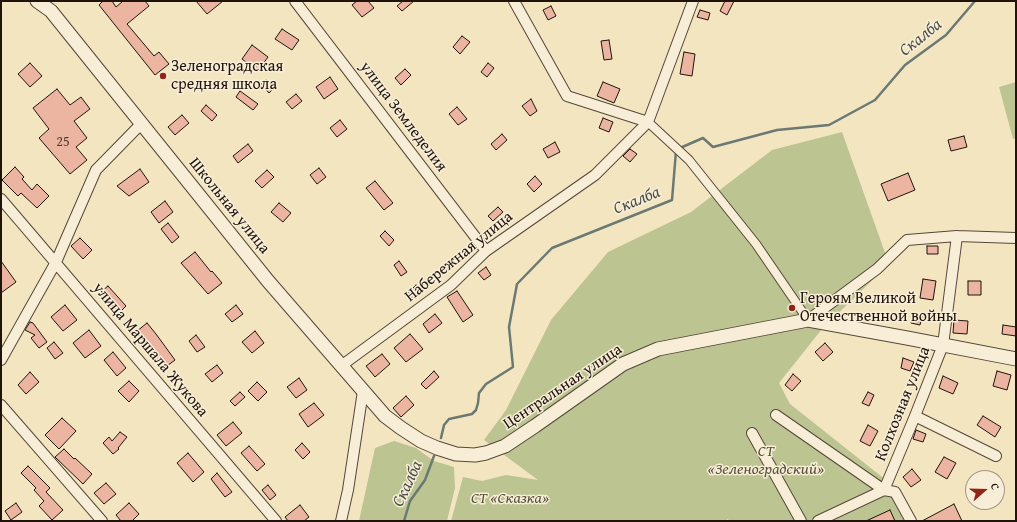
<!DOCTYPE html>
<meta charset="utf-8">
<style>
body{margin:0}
#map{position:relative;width:1017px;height:522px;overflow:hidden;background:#f4e5c1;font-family:"Gentium Book Plus",serif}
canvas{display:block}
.frame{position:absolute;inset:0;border:2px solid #1f130c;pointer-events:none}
.north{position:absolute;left:965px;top:470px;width:40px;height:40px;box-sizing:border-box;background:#f8eed7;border:1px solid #a19686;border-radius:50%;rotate:70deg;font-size:11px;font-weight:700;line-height:16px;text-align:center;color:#1f130c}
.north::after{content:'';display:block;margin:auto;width:14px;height:18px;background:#8f2418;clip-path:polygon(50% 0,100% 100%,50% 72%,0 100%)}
</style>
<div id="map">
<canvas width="1017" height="522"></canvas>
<div class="frame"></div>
<div class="north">С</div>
</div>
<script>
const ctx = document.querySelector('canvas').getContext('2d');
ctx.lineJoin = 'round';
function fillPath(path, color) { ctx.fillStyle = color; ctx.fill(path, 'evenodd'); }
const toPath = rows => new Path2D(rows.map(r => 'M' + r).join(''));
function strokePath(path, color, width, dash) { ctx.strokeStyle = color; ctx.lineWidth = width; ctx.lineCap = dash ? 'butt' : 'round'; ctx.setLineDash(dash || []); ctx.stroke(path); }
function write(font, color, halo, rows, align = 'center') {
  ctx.font = font + ' "Gentium Book Plus",serif'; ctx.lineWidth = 3; ctx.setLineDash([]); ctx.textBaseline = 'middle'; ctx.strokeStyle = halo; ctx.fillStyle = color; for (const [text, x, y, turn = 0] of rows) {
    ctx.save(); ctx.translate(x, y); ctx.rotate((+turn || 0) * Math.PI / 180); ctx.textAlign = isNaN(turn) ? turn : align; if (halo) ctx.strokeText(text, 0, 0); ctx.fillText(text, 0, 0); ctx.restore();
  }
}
fillPath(toPath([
 [1016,82,1016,138,1013,139,999,87],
 [842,132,889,264,822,329,779,383,790,404,901,492,915,521,729,521,728,519,725,521,451,521,463,477,482,481,506,475,538,480,484,440,506,410,551,320,608,252,691,212,772,150],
 [394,441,416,448,434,461,454,467,455,488,447,521,359,521,375,448]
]), '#bcc492');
strokePath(toPath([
 [680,148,703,138,713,147,777,130,829,125,875,100,905,65,946,35,975,1],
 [441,438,444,425,449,419,472,414,476,410,478,403,479,393,486,384,513,367,509,327,517,284,552,248,672,200,676,151],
 [404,521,410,501,425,480,434,456]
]), '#6a7a72', 2.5);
const building = toPath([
 [103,1,112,1,116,7,123,1,145,1,149,6,127,24,154,56,159,52,169,64,155,75,99,5,103,1],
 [196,1,223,1,207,14,196,1],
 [357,1,368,1,374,8,362,17,352,5,357,1],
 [403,1,414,1,402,11,397,6,403,1],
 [725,1,734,1,727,15,720,11,725,1],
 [551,6,556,16,548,20,543,10,551,6],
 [700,10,710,13,708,20,697,17,700,10],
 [282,29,299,40,292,50,275,39,282,29],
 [462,36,470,42,460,54,453,47,462,36],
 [609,40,612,59,604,60,601,41,609,40],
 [252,45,268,57,258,71,242,59,252,45],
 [684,52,695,54,692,76,680,74,684,52],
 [30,63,42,76,30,87,18,74,30,63],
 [488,63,494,68,487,77,481,72,488,63],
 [405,69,411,75,401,85,395,78,405,69],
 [330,77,338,89,324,99,316,87,330,77],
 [266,80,274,88,269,93,261,84,266,80],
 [603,82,620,89,614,103,597,96,603,82],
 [57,89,70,105,81,97,90,109,74,121,87,138,76,147,87,160,70,174,39,138,49,129,33,108,57,89],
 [240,91,258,104,253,110,236,97,240,91],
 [296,94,302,101,292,109,286,102,296,94],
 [531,99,537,111,530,116,522,106,531,99],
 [206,105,217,115,212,121,201,111,206,105],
 [457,107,467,119,458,125,449,114,457,107],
 [182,115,189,123,175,135,168,127,182,115],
 [603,118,613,122,609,132,599,128,603,118],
 [340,120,347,129,337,137,330,128,340,120],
 [502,134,507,140,496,150,491,144,502,134],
 [964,136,967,147,951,151,948,140,964,136],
 [555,142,560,152,548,158,543,149,555,142],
 [248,144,253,151,238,163,233,156,248,144],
 [630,149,637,154,630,162,623,156,630,149],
 [15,167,24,177,22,179,32,190,37,184,49,196,37,208,21,193,18,196,2,180,15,167],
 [319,168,326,177,317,184,310,175,319,168],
 [140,169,149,182,129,196,117,186,140,169],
 [267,170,274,177,262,188,255,181,267,170],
 [908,173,915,190,888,201,881,184,908,173],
 [535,176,542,184,534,192,527,184,535,176],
 [375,181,393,203,384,210,366,188,375,181],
 [165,201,173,212,159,223,151,212,165,201],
 [279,203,291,213,283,222,271,212,279,203],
 [498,207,503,212,493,221,488,216,498,207],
 [168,223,179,237,172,243,161,229,168,223],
 [385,231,394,240,389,246,380,236,385,231],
 [80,238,92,250,83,259,71,246,80,238],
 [927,246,938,246,938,254,927,254,927,246],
 [195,252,211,272,212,271,222,283,208,294,181,263,195,252],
 [1,261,16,282,1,293,1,261],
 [399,261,407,272,401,276,394,265,399,261],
 [486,267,491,275,484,280,478,273,486,267],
 [923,279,936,281,933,300,920,298,923,279],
 [968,281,981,281,981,295,968,295,968,281],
 [416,285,422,291,413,299,407,294,416,285],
 [108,286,126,306,119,313,101,292,108,286],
 [457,291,473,315,463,322,447,297,457,291],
 [65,305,77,320,63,331,51,317,65,305],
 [236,305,243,314,232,322,225,314,236,305],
 [435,314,442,323,429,333,423,324,435,314],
 [912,314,922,316,920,325,911,323,912,314],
 [954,320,968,321,967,334,953,333,954,320],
 [30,322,33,323,47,342,39,348,31,338,35,335,25,330,30,322],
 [147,323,156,334,175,360,163,369,150,351,151,350,136,332,147,323],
 [1003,325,1016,327,1016,336,1002,334,1003,325],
 [89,330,101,346,85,358,73,343,89,330],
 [255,331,264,343,252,353,242,342,255,331],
 [410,334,423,349,406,362,394,348,410,334],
 [196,335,205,347,197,352,189,341,196,335],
 [54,342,63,353,55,359,47,348,54,342],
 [825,343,833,352,823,361,815,352,825,343],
 [113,352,126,368,117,376,104,360,113,352],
 [382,354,390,364,375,377,366,366,382,354],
 [903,358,914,362,910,371,901,368,903,358],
 [217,365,223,373,212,382,205,374,217,365],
 [434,371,439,377,426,389,421,384,434,371],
 [997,371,1011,375,1007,390,993,386,997,371],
 [30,372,39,382,26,394,18,385,30,372],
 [793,374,801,381,792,391,785,385,793,374],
 [943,376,958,383,953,394,939,388,943,376],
 [299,378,307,390,296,398,287,387,299,378],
 [129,381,139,391,129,402,118,391,129,381],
 [257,382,267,392,258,401,248,391,257,382],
 [240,392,245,397,235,406,230,401,240,392],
 [868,392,874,395,869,406,862,403,868,392],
 [406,396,414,405,401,417,393,408,406,396],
 [314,403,324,415,308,427,299,414,314,403],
 [983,416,1001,427,995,437,977,425,983,416],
 [62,418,76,431,59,449,45,435,62,418],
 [233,422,242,433,226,446,217,435,233,422],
 [868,425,878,431,870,446,860,441,868,425],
 [916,430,926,434,923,442,913,439,916,430],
 [120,432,127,437,118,448,119,449,113,454,103,443,109,437,112,441,120,432],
 [302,443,310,452,303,459,295,450,302,443],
 [249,446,265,464,257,471,241,453,249,446],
 [64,449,74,459,75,458,92,474,83,484,55,457,64,449],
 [188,453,204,472,193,482,177,463,188,453],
 [944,457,956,463,947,479,935,472,944,457],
 [28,466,50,488,46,492,63,510,52,520,39,506,44,501,34,490,36,488,21,473,28,466],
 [912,469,921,480,911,487,903,477,912,469],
 [217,473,232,492,225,497,211,479,217,473],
 [106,483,116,494,104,504,94,493,106,483],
 [268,485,276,495,270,500,262,490,268,485],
 [16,503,22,512,11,520,5,511,16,503],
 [129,503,139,514,132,521,121,521,116,515,129,503],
 [954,504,962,521,922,521,954,504],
 [300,505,309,517,304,521,288,521,285,517,300,505],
 [890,510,895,521,866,521,890,510]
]);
fillPath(building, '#ebb5a2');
strokePath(building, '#1f130c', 1);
const pedestrian = toPath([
 [648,122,689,160,756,244,808,320]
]);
const minor = toPath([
 [295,1,486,251],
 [514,1,567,96,648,122],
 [1,199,276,521],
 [808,320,877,269,907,240,957,236,1016,238],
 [1,360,56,262,96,170,141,124],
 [341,366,451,285,486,251,595,175,648,122,693,1],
 [1,405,102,521],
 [776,415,884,490,818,521],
 [915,416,996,456],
 [752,433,801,521],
 [341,521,348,490,363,391],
 [911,521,895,492,884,490,915,416,943,345,957,236]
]);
const tertiary = toPath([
 [37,1,51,11,268,281,385,416,401,428,421,441,437,448,456,454,475,455,486,453,505,446,535,426,623,364,658,349,808,320,907,338,1016,359]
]);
strokePath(pedestrian, '#544839', 10);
strokePath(minor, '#544839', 12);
strokePath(tertiary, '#544839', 15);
strokePath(pedestrian, '#f8eed7', 8);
strokePath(minor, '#f8eed7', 10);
strokePath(tertiary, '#f8eed7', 13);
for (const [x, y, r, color] of [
 [163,76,4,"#8f2418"],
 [792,308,4,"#8f2418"]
]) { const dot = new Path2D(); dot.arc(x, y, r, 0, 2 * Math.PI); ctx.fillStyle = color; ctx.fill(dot); strokePath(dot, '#f8eed7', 1.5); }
write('14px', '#523c32', null, [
 ["25",63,142]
]);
write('16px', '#1f130c', '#f8eed7', [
 ["Зеленоградская",171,67],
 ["средняя школа",171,85],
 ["Героям Великой",800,299],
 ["Отечественной войны",800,317]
], 'left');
write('16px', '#1f130c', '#f8eed7', [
 ["улица Земледелия",403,117,53],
 ["Школьная улица",229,206,51],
 ["Набережная улица",459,257,-39],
 ["улица Маршала Жукова",150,350,50],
 ["Центральная улица",563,387,-34],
 ["Колхозная улица",903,404,-68]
]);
write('italic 16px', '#56513b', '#f8eed7', [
 ["СТ",766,452],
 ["«Зеленоградский»",766,470],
 ["СТ «Сказка»",510,499]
]);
write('italic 17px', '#4b4f48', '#f8eed7', [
 ["Скалба",921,38,-39],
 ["Скалба",637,201,-22],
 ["Скалба",408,484,-65]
]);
</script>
